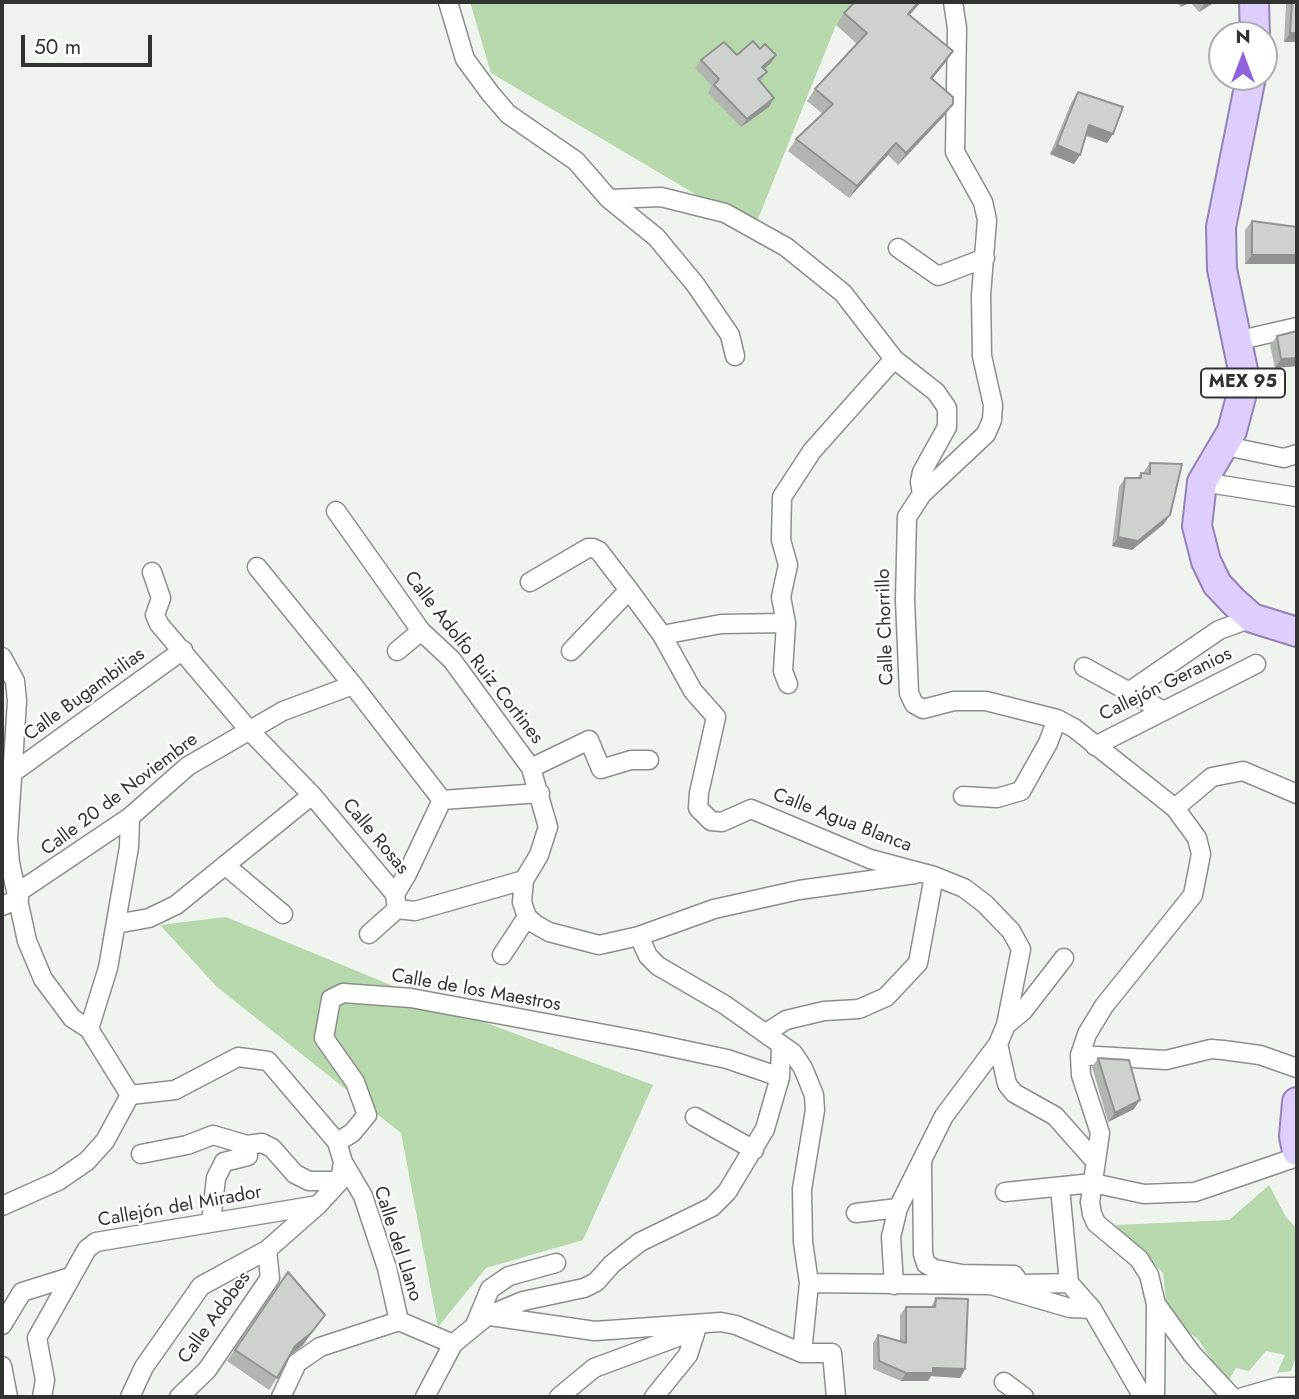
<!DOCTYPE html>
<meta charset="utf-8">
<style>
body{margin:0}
#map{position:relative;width:1299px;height:1399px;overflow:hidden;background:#f0f4ef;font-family:Jost,sans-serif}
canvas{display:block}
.frame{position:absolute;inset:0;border:4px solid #313331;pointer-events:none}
.north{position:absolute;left:1208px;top:21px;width:70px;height:70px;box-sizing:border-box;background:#fff;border:2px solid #adadad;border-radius:50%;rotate:0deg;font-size:19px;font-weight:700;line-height:28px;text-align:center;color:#313331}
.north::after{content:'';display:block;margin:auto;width:24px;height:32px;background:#8f61db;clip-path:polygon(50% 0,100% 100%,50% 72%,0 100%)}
.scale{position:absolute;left:21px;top:35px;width:131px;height:32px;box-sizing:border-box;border:4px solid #313331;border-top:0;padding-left:9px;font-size:21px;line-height:24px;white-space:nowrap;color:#313331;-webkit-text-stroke:5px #fff;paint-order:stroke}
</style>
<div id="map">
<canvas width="1299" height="1399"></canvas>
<div class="frame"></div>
<div class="north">N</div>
<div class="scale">50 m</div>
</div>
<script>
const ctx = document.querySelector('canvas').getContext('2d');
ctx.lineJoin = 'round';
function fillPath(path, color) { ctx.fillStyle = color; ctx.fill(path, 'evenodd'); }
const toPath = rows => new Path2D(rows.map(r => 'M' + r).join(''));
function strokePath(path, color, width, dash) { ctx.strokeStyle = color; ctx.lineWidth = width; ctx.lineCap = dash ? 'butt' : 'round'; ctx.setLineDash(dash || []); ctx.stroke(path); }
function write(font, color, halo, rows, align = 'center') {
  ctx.font = font + ' Jost,sans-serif'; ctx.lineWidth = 5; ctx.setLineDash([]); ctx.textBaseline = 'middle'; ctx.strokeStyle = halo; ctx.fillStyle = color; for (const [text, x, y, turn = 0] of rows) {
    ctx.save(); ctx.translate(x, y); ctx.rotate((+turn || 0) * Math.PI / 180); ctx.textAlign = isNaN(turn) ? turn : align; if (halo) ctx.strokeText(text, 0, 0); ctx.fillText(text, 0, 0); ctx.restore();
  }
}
fillPath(toPath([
 [470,2,858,2,836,25,754,229,491,73],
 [226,917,449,1009,653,1085,583,1240,486,1268,438,1327,401,1133,217,987,160,925],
 [1269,1185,1286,1217,1297,1229,1297,1354,1291,1371,1277,1373,1285,1355,1266,1351,1249,1371,1236,1368,1226,1384,1198,1339,1168,1318,1163,1273,1115,1225,1229,1220]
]), '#b7d8ac');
const street = toPath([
 [448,2,465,59,490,93,508,114,576,161,609,199,661,197,725,213,786,247,843,293,894,359,936,392,947,408,947,427,922,472,920,482,922,494],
 [953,2,957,28,955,152,983,202,987,220,981,295,982,356,993,405,992,420,986,434,922,494,907,517,905,600,909,693,914,704,923,709,954,701,986,701,1057,719,1074,728,1175,808,1197,838,1201,854,1193,895,1104,1006,1087,1034,1080,1055,1081,1075,1100,1133,1090,1202,1092,1214,1096,1223,1139,1259,1149,1275,1156,1304,1155,1397],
 [609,199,656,237,695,284,730,335,735,356],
 [898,248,938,276,985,258],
 [1236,341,1297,327],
 [1221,445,1284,458,1297,454],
 [1202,482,1297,497],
 [336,511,421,631,452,660,531,768,548,827,539,855,524,880,522,902,527,917,535,924,549,932,599,945,639,936,714,909,799,890,915,874],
 [257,567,353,685,442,800],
 [152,572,161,598,155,615,159,624,249,730,312,795,395,894,397,909],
 [530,582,588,548,593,548,599,551,629,590,662,635,693,691,716,717,699,793,698,808,711,821,722,822,751,809,870,859,934,876,964,888,985,904,1011,931,1021,949,1006,1025,998,1044,1007,1084,1014,1093,1055,1116,1095,1161],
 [662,635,721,624,786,623],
 [397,651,421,631],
 [571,651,629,590],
 [2,657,15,681,17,701,8,839,10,863,27,941,43,979,72,1018,89,1029,130,1095],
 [1084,667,1162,710],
 [788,684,783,671,786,623,781,597,788,565,781,540,782,497,812,451,894,359],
 [1130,691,1219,630,1252,618],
 [1095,746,1256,664],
 [531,768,589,740,601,769,631,760,649,760],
 [11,774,183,650],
 [963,796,997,798,1021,791,1048,743,1057,719],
 [442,800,540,793],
 [1175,808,1212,777,1243,771,1297,794],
 [225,865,283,914],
 [17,893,130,817,188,766,283,711,353,685],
 [395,894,407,874,442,800],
 [2,906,19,899],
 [397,909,415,911,524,880],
 [116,924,149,918,176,905,312,795],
 [369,934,397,909],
 [639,936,648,956,658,966,725,1005,793,1053,803,1068,814,1095,815,1110,802,1189,803,1242,809,1283,802,1353],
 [502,955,527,917],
 [1006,1025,1023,1011,1064,958],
 [89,1029,108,968,129,847,130,817],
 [766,1033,786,1020,824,1011,859,1009,886,997,918,963,934,876],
 [1080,1055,1166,1060,1211,1049,1223,1050,1260,1055,1297,1068],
 [130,1095,175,1090,238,1057,268,1061,337,1142,343,1162,363,1196,387,1268,399,1321,453,1344],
 [695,1117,754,1150],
 [337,1142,352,1133,367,1115,355,1082,324,1038,331,999,343,993,411,998,642,1041,727,1059,780,1077],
 [247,1145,262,1143,272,1148,295,1174,309,1181,340,1181],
 [141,1154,187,1145,213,1135,247,1145,248,1156,224,1162,216,1178,211,1222],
 [922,1162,923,1254,926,1264,935,1269,962,1274,1014,1275,1022,1286],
 [1060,1188,1069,1283,1092,1309],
 [1005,1192,1093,1183,1144,1194,1195,1192,1297,1157],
 [2,1206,58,1181,87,1161,105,1141,130,1095],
 [856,1213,898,1208],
 [809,1283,991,1285,1070,1308,1092,1309,1143,1397],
 [894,1285,891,1237,898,1208,944,1116,998,1044],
 [1022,1294,1022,1286,1025,1284,1069,1283],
 [1156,1304,1192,1354,1232,1397],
 [490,1316,595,1331,721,1322,736,1325,802,1353,832,1353,836,1397],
 [2,1325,22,1292,70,1277],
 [475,1325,490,1289,509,1276,556,1263],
 [2,1366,8,1397],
 [1004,1382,1024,1397],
 [42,1397,45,1380,37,1338,87,1249,96,1242,318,1205],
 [130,1397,144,1367,201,1286,267,1250,318,1205,340,1181,343,1162],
 [179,1397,207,1370,270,1278,267,1250],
 [281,1397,297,1363,320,1347,399,1321],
 [425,1397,453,1344,487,1316,523,1301,584,1288,596,1282,612,1264,640,1242,712,1207,727,1192,765,1129,780,1077,781,1045],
 [559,1397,594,1368,683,1335,695,1326],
 [654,1397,688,1355,698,1324],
 [1243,1397,1278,1387,1297,1387]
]);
const primary = toPath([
 [1254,2,1255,35],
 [1251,77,1221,227,1222,269,1244,375,1241,397,1232,431,1202,482,1197,526,1206,561,1217,584,1234,602,1252,618,1297,632],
 [1297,1102,1294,1136,1297,1151]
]);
strokePath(street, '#8b8f8a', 21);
strokePath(primary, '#9282b5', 32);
strokePath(street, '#fff', 18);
strokePath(primary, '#ddcefd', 28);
fillPath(toPath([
 [921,2,909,15,945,63,932,79,953,104,944,116,898,165,888,155,849,198,788,151,796,139,823,114,807,101,815,89,857,44,836,25,844,13],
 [1178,2,1215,2,1199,12,1191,3,1180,7],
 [1288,2,1297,2,1297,42,1284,42,1286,4],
 [737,55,771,63,764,69,767,72,760,82,769,107,741,127,708,93,712,86,695,68,701,60],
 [1078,92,1113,134,1107,143,1086,136,1080,155,1074,164,1050,154,1072,101],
 [1252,221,1297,264,1245,264,1245,230],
 [1297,331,1297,366,1275,368,1270,345,1277,336],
 [1150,463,1164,524,1132,550,1112,546,1119,487,1125,478,1137,478,1141,473,1143,473],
 [1098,1058,1134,1109,1108,1122,1092,1067],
 [288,1272,303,1345,290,1355,277,1378,269,1390,227,1361],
 [936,1298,965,1369,960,1378,931,1376,928,1381,901,1381,873,1369,873,1343,878,1335,900,1341,900,1315,906,1307,931,1307]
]), '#b1b5b0');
fillPath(toPath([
 [919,2,921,2,900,26,908,14],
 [1184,2,1191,2,1180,7],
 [1207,2,1215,2,1199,12,1205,3],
 [1290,33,1297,33,1297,42,1284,42],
 [953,51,945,63,923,90,931,78],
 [776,55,771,63,757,75,762,67],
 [774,98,769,107,741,127,747,119],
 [953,104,944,116,898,165,906,153],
 [1089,125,1113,134,1107,143,1083,134],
 [896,143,888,155,849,198,857,186],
 [1057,145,1080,155,1074,164,1050,154],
 [1252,255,1297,255,1297,264,1245,264],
 [1297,358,1297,366,1275,368,1281,359],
 [1170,515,1164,524,1132,550,1112,546,1118,537],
 [1140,1100,1134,1109,1108,1122,1115,1113],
 [325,1315,303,1345,287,1358,295,1346],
 [933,1368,965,1369,960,1378,931,1376,928,1381,901,1381,906,1373]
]), '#909390');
const building = toPath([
 [855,2,919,2,908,14,953,51,931,78,953,97,953,104,906,153,896,143,857,186,796,139,833,104,815,89,867,33,844,13,855,2],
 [1292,2,1297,2,1297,33,1290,33,1292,2],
 [753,41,760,49,765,44,776,55,762,67,767,72,758,79,774,98,747,119,714,85,719,79,701,60,724,42,737,55,753,41],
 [1078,92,1123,107,1113,134,1089,125,1080,155,1057,145,1078,92],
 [1252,221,1297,227,1297,255,1252,255,1252,221],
 [1297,331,1297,358,1281,359,1277,336,1297,331],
 [1150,463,1182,464,1170,515,1138,541,1118,537,1125,478,1141,478,1141,473,1150,474,1150,463],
 [1098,1058,1129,1060,1140,1100,1115,1113,1098,1058],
 [288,1272,325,1315,311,1333,295,1346,277,1378,235,1350,288,1272],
 [936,1298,968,1299,965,1369,933,1368,933,1373,906,1373,879,1361,878,1335,906,1343,906,1307,935,1307,936,1298]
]);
fillPath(building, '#ced2cd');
strokePath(building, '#909390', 2);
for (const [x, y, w] of [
 [1243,383,84]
]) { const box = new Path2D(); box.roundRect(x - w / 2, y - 14.5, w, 29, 5); ctx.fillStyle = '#fff'; ctx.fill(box); strokePath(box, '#313331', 2); }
write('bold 18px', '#313331', null, [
 ["MEX 95",1243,383]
]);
write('19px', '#313331', '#fff', [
 ["Calle Chorrillo",886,627,-92],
 ["Calle Adolfo Ruiz Cortines",473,658,52],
 ["Callejón Geranios",1166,685,-26],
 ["Calle Bugambilias",85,695,-36],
 ["Calle 20 de Noviembre",120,795,-37],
 ["Calle Agua Blanca",842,821,21],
 ["Calle Rosas",375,837,50],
 ["Calle de los Maestros",476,991,10],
 ["Callejón del Mirador",180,1207,-10],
 ["Calle del Llano",397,1244,72],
 ["Calle Adobes",215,1318,-54]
]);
</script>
